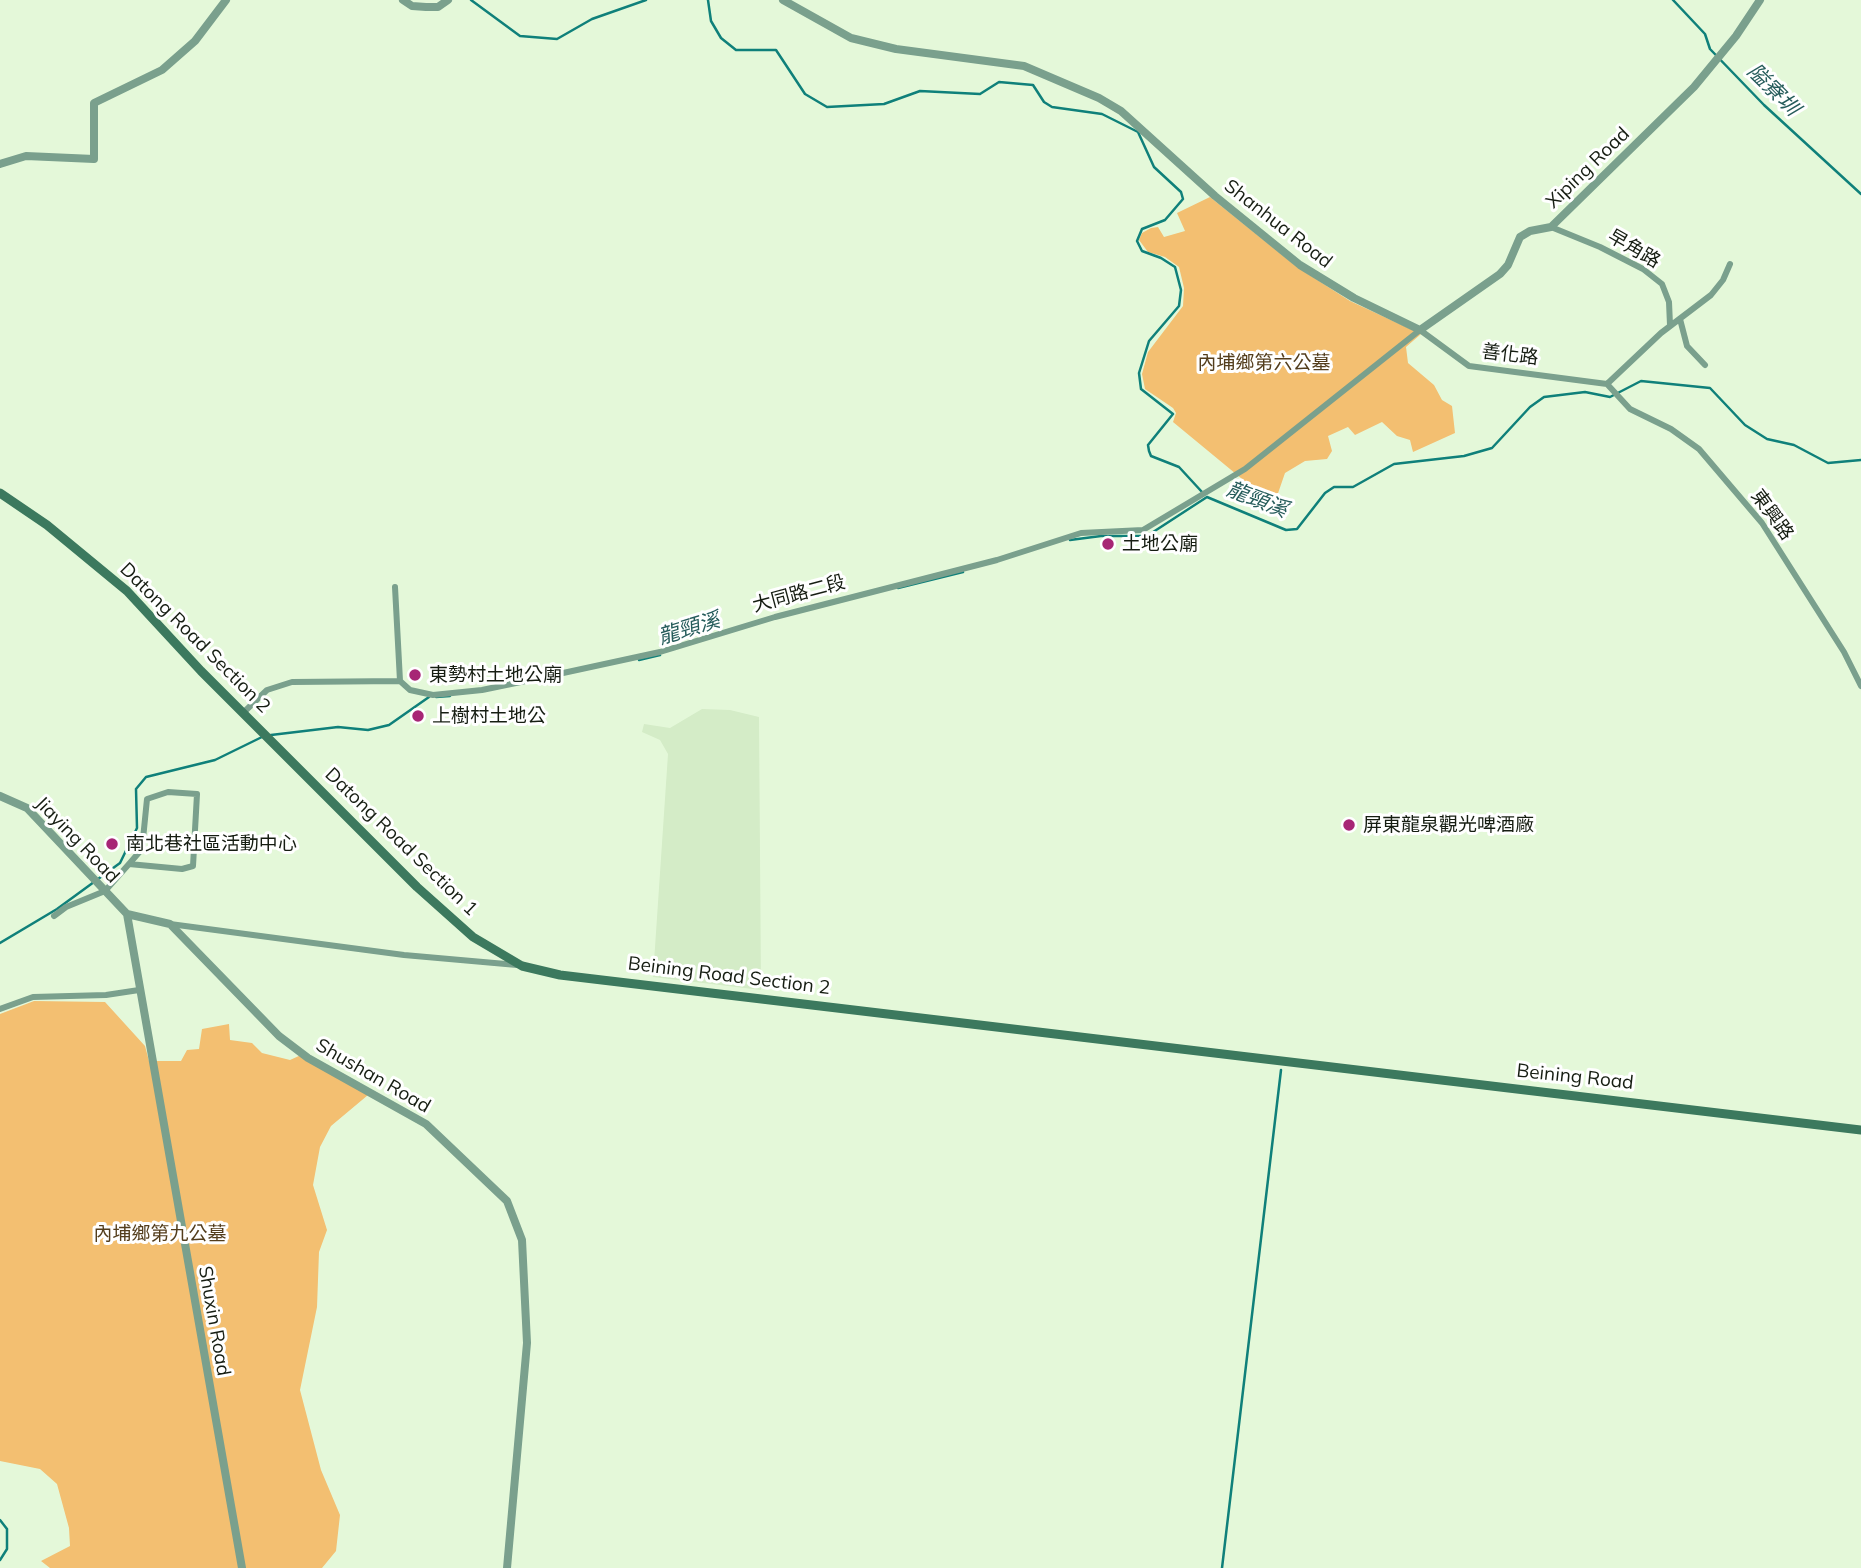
<!DOCTYPE html>
<meta charset="utf-8">
<style>
body{margin:0}
canvas{display:block;background:#e4f8d9}
</style>
<canvas width="1861" height="1568"></canvas>
<script>
const ctx = document.querySelector('canvas').getContext('2d');
ctx.lineJoin = 'round';
function fillPath(path, color) { ctx.fillStyle = color; ctx.fill(path, 'evenodd'); }
const toPath = rows => new Path2D(rows.map(r => 'M' + r).join(''));
function strokePath(path, color, width, dash) { ctx.strokeStyle = color; ctx.lineWidth = width; ctx.lineCap = dash ? 'butt' : 'round'; ctx.setLineDash(dash || []); ctx.stroke(path); }
function write(font, color, halo, rows, align = 'center') {
  ctx.font = font + ' Mulish,"Noto Sans TC",sans-serif'; ctx.lineWidth = 6; ctx.setLineDash([]); ctx.textBaseline = 'middle'; ctx.strokeStyle = halo; ctx.fillStyle = color; for (const [text, x, y, turn = 0] of rows) {
    ctx.save(); ctx.translate(x, y); ctx.rotate((+turn || 0) * Math.PI / 180); ctx.textAlign = isNaN(turn) ? turn : align; if (halo) ctx.strokeText(text, 0, 0); ctx.fillText(text, 0, 0); ctx.restore();
  }
}
fillPath(toPath([
 [702,709,730,710,759,717,761,990,653,977,668,754,660,740,642,732,644,724,670,728]
]), '#d4ecc7');
fillPath(toPath([
 [1210,197,1297,267,1350,301,1421,334,1406,347,1408,363,1434,385,1442,400,1452,406,1455,433,1413,452,1410,440,1397,436,1382,422,1355,435,1348,427,1328,436,1332,451,1327,459,1305,461,1285,473,1275,502,1253,488,1173,422,1176,413,1173,408,1145,389,1142,374,1148,352,1183,306,1184,288,1179,267,1165,257,1148,252,1139,240,1142,233,1151,228,1158,227,1164,237,1185,231,1177,213],
 [34,1001,105,1002,145,1046,149,1061,181,1061,187,1050,199,1049,202,1029,229,1024,230,1040,252,1043,262,1053,290,1060,301,1055,368,1095,331,1126,320,1147,313,1185,327,1230,319,1252,317,1307,300,1390,321,1470,340,1515,336,1551,322,1568,50,1568,41,1561,70,1546,69,1528,57,1484,40,1469,0,1461,0,1014]
]), '#f3bf71');
strokePath(toPath([
 [471,0,520,36,557,39,592,19,646,0],
 [708,0,711,21,721,38,736,50,776,50,805,94,827,107,884,104,920,91,980,94,999,82,1033,85,1044,102,1052,107,1102,114,1138,132,1154,167,1181,192,1183,199,1165,220,1142,229,1137,241,1142,251,1161,258,1175,267,1181,290,1179,306,1149,341,1139,373,1141,389,1173,414,1148,445,1149,451,1151,456,1179,467,1202,492],
 [1673,0,1705,34,1710,49,1764,105,1861,194],
 [1070,540,1101,536,1147,536,1207,497,1286,530,1297,529,1325,493,1334,487,1353,487,1394,464,1464,456,1492,448,1530,407,1544,397,1585,392,1610,397,1641,381,1710,388,1745,425,1767,439,1794,445,1828,463,1861,460],
 [898,588,963,572],
 [639,660,660,655],
 [436,697,450,696],
 [271,735,338,727,368,730,389,725,429,697],
 [0,943,57,909,120,863,137,828,136,789,146,777,215,760,264,736],
 [0,1520,7,1529,7,1549,0,1560],
 [1222,1568,1281,1070]
]), '#0f807a', 2.5);
strokePath(toPath([
 [1551,227,1600,247,1643,269,1662,284,1669,302,1670,325],
 [1680,319,1687,346,1705,365],
 [1607,384,1661,333,1711,295,1723,280,1730,264],
 [395,587,400,681],
 [244,712,267,690,292,682,400,681,410,690,433,695,482,690,540,678,660,652,775,617,997,560,1081,533,1143,530,1245,469,1420,330,1469,366,1607,384,1630,409,1671,429,1699,449,1762,523,1844,652,1861,686],
 [54,916,66,907,105,891,129,864,142,849,147,799,168,792,197,794,193,866,182,869,129,864],
 [170,924,404,955,517,965],
 [0,1009,33,997,106,995,139,990]
]), '#7aa08d', 6);
strokePath(toPath([
 [403,0,412,6,426,7,438,7,448,0],
 [783,0,851,38,896,49,1024,66,1099,98,1121,111,1215,196,1300,265,1354,298,1420,330,1500,274,1508,265,1520,237,1530,231,1551,227,1694,87,1736,36,1760,0],
 [0,164,26,156,94,159,94,103,162,70,195,41,226,0],
 [0,796,27,808,127,914],
 [127,914,170,924,279,1036,308,1058,426,1124,507,1201,522,1240,527,1343,507,1568],
 [127,914,242,1568]
]), '#7aa08d', 8);
strokePath(toPath([
 [0,493,47,525,127,591,201,671,417,887,473,937,522,966,560,975,1861,1130]
]), '#3c795e', 9);
for (const [x, y, r, color] of [
 [1108,544,7,"#a72675"],
 [415,675,7,"#a72675"],
 [418,716,7,"#a72675"],
 [1349,825,7,"#a72675"],
 [112,844,7,"#a72675"]
]) { const dot = new Path2D(); dot.arc(x, y, r, 0, 2 * Math.PI); ctx.fillStyle = color; ctx.fill(dot); strokePath(dot, '#fff', 2.5); }
write('19px', '#161d12', '#fff', [
 ["Xiping Road",1588,168,-44],
 ["Shanhua Road",1278,224,38],
 ["早角路",1634,249,30],
 ["善化路",1510,355,7],
 ["東興路",1772,515,54],
 ["大同路二段",799,594,-15],
 ["Datong Road Section 2",195,638,45],
 ["Jiaying Road",77,840,46],
 ["Datong Road Section 1",401,842,44],
 ["Beining Road Section 2",729,976,7],
 ["Shushan Road",373,1076,30],
 ["Beining Road",1575,1077,6],
 ["Shuxin Road",214,1321,80]
]);
write('19px', '#533d1c', '#fff', [
 ["內埔鄉第六公墓",1264,363],
 ["內埔鄉第九公墓",160,1234]
]);
write('19px', '#161d12', '#fff', [
 ["土地公廟",1122,544],
 ["東勢村土地公廟",429,675],
 ["上樹村土地公",432,716],
 ["屏東龍泉觀光啤酒廠",1363,825],
 ["南北巷社區活動中心",126,844]
], 'left');
write('italic 21px', '#265c5b', '#fff', [
 ["隘寮圳",1773,90,45],
 ["龍頸溪",1257,500,21],
 ["龍頸溪",689,629,-17]
]);
</script>
